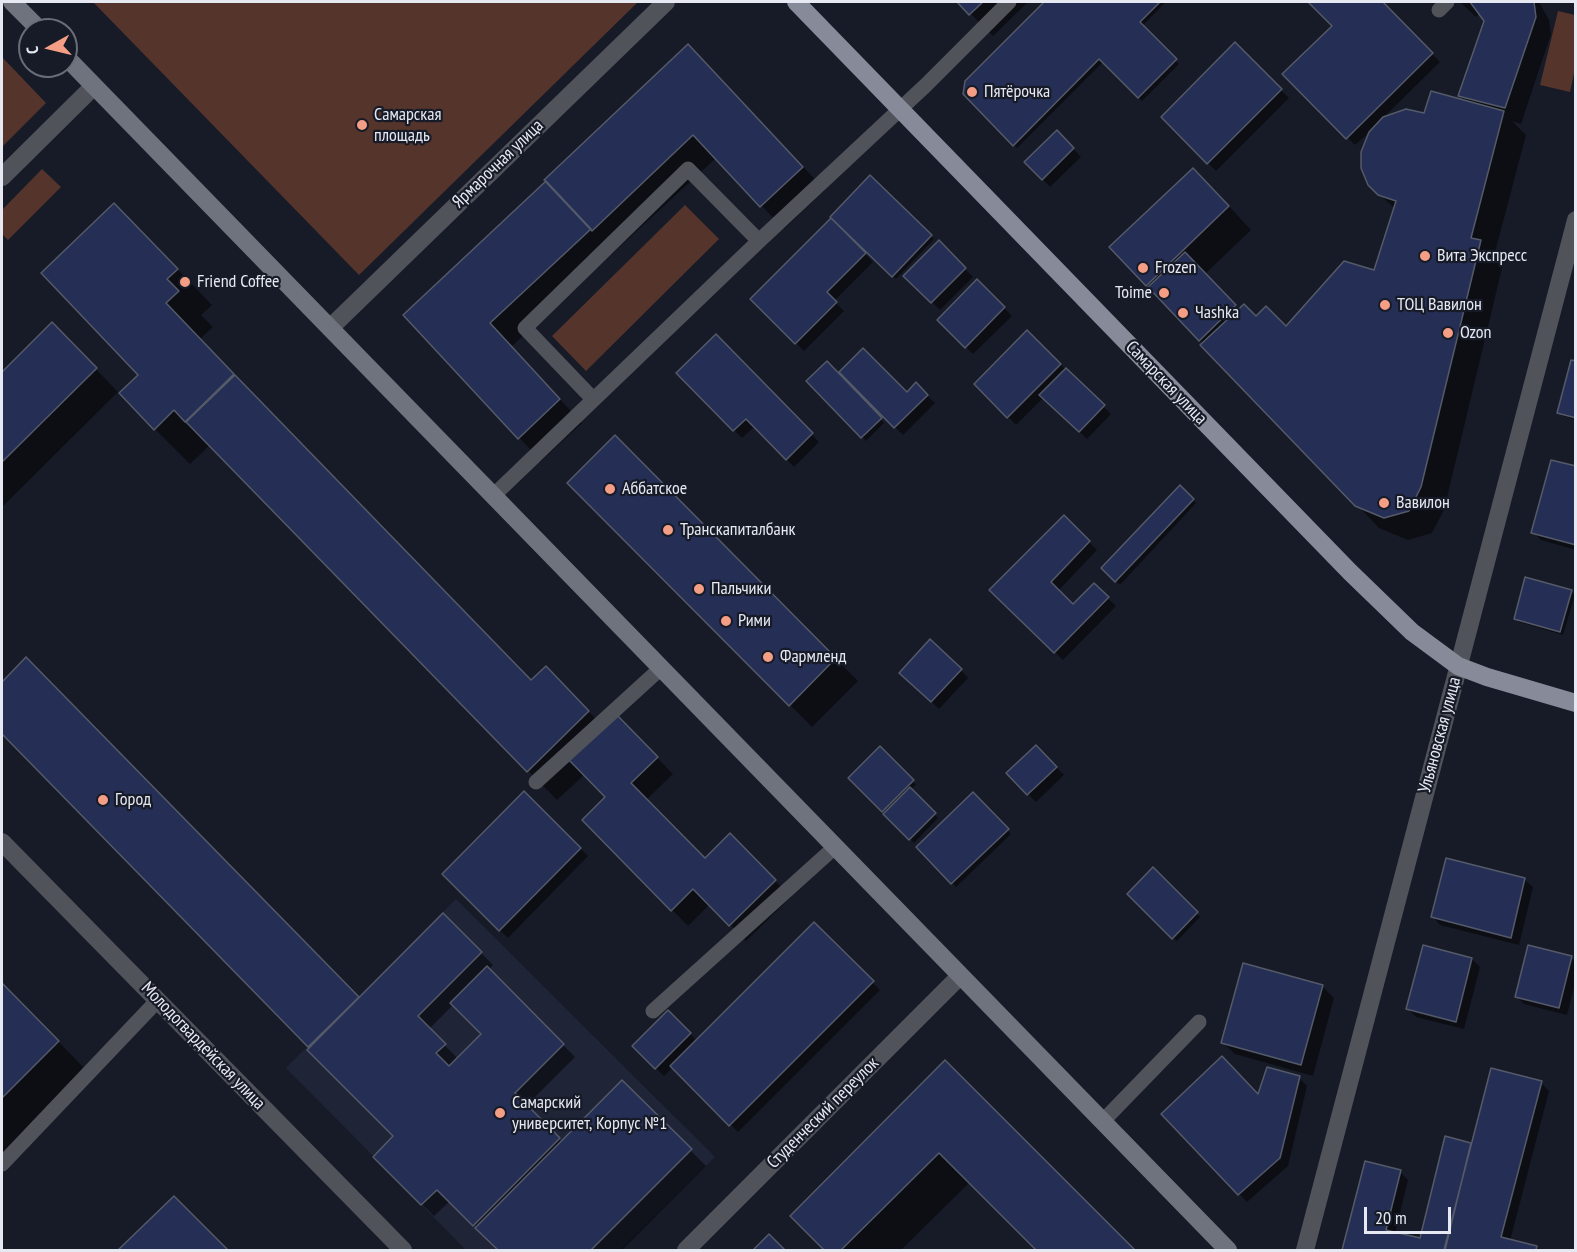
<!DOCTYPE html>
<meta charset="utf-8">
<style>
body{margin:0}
#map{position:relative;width:1577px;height:1252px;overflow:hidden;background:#171b27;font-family:"PT Sans Narrow",sans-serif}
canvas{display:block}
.frame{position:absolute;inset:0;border:3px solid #e6e9f2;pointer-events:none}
.north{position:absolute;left:18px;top:18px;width:60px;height:60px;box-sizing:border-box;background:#171b27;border:2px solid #6a6d78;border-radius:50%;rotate:262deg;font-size:16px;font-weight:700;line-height:24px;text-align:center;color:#e6e9f2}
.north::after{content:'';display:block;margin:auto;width:21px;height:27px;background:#f49e86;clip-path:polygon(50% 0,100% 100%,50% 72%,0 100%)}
.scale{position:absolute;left:1364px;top:1207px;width:87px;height:27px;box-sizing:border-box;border:3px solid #e6e9f2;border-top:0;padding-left:8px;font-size:18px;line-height:21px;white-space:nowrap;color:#e6e9f2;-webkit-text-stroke:4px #171b27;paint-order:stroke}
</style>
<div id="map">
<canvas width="1577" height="1252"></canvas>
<div class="frame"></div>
<div class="north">С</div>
<div class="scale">20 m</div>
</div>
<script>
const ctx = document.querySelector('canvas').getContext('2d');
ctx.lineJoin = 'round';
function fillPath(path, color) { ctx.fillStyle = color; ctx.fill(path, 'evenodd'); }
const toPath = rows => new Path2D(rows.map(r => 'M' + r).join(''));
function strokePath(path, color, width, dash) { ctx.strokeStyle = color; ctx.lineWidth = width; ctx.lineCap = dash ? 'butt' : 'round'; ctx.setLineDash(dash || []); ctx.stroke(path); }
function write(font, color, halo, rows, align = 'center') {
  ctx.font = font + ' "PT Sans Narrow",sans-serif'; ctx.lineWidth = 4.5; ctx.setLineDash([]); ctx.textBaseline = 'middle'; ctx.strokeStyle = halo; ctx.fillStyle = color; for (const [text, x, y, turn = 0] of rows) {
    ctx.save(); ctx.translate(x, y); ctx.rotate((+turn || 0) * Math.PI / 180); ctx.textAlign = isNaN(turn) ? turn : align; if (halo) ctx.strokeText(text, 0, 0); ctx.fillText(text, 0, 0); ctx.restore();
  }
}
fillPath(toPath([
 [456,899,715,1157,620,1250,466,1250,286,1068]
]), '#1f2436');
fillPath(toPath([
 [93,2,638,2,359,275],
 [1558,11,1575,15,1575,68,1570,92,1540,85],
 [2,57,46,103,2,147],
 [42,169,61,187,8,240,2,234,2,210],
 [685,205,719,239,586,371,552,336]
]), '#55342b');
fillPath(toPath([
 [959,2,1028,2,993,36],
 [1046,2,1166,2,1142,26,1179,64,1142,101,1103,62,1017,148,965,94,966,82],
 [1310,2,1381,2,1440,62,1382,119,1425,115,1466,102,1460,96,1486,21,1481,12,1476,17,1460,2,1539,2,1549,20,1551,34,1521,124,1512,121,1526,135,1494,256,1503,264,1444,510,1432,533,1408,540,1379,528,1111,247,1216,192,1251,230,1205,274,1240,310,1287,328,1375,272,1395,209,1369,184,1373,129,1355,145,1285,74,1334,26],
 [1235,44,1289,98,1216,171,1163,117],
 [710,68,825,190,784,229,716,158,511,347,582,423,541,461,405,315],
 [1057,132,1081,157,1050,187,1027,162],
 [870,177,934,239,896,279,832,217],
 [831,220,873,262,834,301,844,311,804,351,752,299],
 [149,240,212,305,201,315,213,327,200,339,531,682,575,698,604,727,616,716,673,774,646,800,705,860,730,835,791,897,746,941,710,904,688,926,584,820,607,797,585,774,557,800,210,445,190,464,155,429,140,375],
 [939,243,973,277,940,310,906,276],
 [977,281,1012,316,973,354,939,320],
 [52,324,118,392,2,507,2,374],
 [1027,332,1111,414,1087,439,1044,397,1016,425,976,384],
 [716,336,819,442,794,467,755,426,742,438,678,373],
 [827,363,884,423,866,441,809,381],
 [1576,363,1576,420,1563,416,1559,413],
 [841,372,907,394,916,385,935,403,903,435],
 [615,438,858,681,812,727,569,483],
 [1576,468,1576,550,1541,540,1533,532],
 [1180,487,1196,503,1120,585,1103,568],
 [1064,517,1097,550,1058,591,1073,606,1094,585,1116,606,1063,660,991,590],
 [1571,591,1575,595,1563,635,1519,622,1515,618],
 [26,659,360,999,443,915,493,965,488,970,575,1057,526,1106,562,1142,622,1082,706,1166,622,1250,500,1250,450,1201,434,1216,375,1157,395,1136,2,732,2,684],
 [454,1004,483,1034,458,1059,429,1029],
 [961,670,968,678,939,709,909,681],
 [1036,747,1064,775,1036,802,1008,773],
 [880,749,916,785,910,790,938,818,914,843,850,778],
 [524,793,588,856,508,938,444,874],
 [973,794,1011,834,956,887,918,847],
 [1447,860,1525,880,1533,887,1519,945,1440,925,1433,917],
 [1153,870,1200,917,1177,941,1129,894],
 [814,924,880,990,738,1132,673,1067,664,1076,634,1046,668,1012,697,1041],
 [1571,958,1576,962,1576,979,1567,1015,1524,1004,1516,996],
 [1472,959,1480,967,1464,1029,1416,1017,1408,1009],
 [2,984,93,1077,2,1168],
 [1322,986,1334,998,1313,1076,1235,1054,1222,1042],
 [945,1062,1133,1250,1038,1250,970,1182,901,1250,826,1250,792,1216],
 [1299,1078,1307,1086,1288,1166,1247,1202,1163,1114,1259,1097],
 [1541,1083,1549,1091,1510,1241,1537,1248,1540,1250,1344,1250,1366,1163,1400,1172,1408,1180,1395,1234,1421,1240,1446,1138,1473,1145],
 [174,1198,226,1250,121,1250]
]), '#0007');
const building = toPath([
 [957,2,983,2,969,15,957,2],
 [1044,2,1160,2,1140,22,1177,59,1138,98,1099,59,1013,146,963,94,965,81,1044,2],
 [1308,2,1383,2,1433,53,1346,139,1282,74,1332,26,1308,2],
 [1470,2,1534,2,1536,17,1505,108,1458,96,1484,21,1470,2],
 [1235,42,1282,89,1207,164,1161,117,1235,42],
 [688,44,803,167,760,207,693,135,592,231,544,180,688,44],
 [1431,91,1504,111,1471,238,1481,240,1421,487,1409,511,1384,518,1355,506,1200,345,1244,304,1256,316,1266,306,1286,326,1344,261,1374,270,1396,201,1378,195,1368,185,1361,168,1361,152,1369,132,1383,117,1406,109,1424,113,1431,91],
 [1057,130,1074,148,1042,180,1024,162,1057,130],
 [1193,168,1229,206,1146,286,1109,247,1193,168],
 [870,175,932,235,892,277,830,217,870,175],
 [546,181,591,229,490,323,560,399,518,439,403,315,546,181],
 [114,203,178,269,167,279,179,291,166,303,234,374,185,422,174,410,154,430,119,393,138,375,41,273,114,203],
 [831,218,866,253,827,292,837,302,795,344,750,299,831,218],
 [939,240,966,268,931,303,903,276,939,240],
 [1185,252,1236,305,1199,341,1148,287,1185,252],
 [977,279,1005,307,965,348,937,320,977,279],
 [52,322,97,368,2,462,2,372,52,322],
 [1027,330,1061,364,1007,418,974,384,1027,330],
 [716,334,813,433,786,460,746,419,733,431,676,373,716,334],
 [863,348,907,392,916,382,928,395,894,428,839,372,863,348],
 [1571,360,1576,361,1576,418,1557,413,1571,360],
 [827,361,882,418,861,438,806,381,827,361],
 [1066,368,1105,405,1079,432,1039,395,1066,368],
 [235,375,531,680,546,666,589,711,527,772,186,422,235,375],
 [615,435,836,658,789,706,567,483,615,435],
 [1551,460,1576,466,1576,545,1531,533,1551,460],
 [1180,485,1194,499,1115,582,1101,568,1180,485],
 [1064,515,1090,541,1051,582,1073,604,1094,583,1109,597,1054,653,989,590,1064,515],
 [1525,577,1572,590,1560,632,1514,619,1525,577],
 [930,639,962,669,931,702,899,673,930,639],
 [26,657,359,997,308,1047,2,734,2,682,26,657],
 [616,714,658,757,631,783,705,858,730,833,776,880,729,926,693,889,671,911,582,820,605,797,569,760,616,714],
 [1036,745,1057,767,1027,795,1006,773,1036,745],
 [880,746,914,780,882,812,848,778,880,746],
 [910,787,936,813,909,840,883,814,910,787],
 [524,791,581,848,499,931,442,874,524,791],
 [973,792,1009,829,951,884,916,847,973,792],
 [1446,858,1525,878,1511,938,1431,917,1446,858],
 [1153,867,1198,912,1172,939,1127,894,1153,867],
 [443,913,482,952,418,1016,446,1044,436,1053,449,1066,481,1034,450,1003,487,966,564,1044,515,1093,560,1138,473,1226,437,1190,421,1205,373,1157,393,1136,307,1050,443,913],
 [814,922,874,981,729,1126,670,1066,814,922],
 [1423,945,1472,958,1456,1022,1406,1009,1423,945],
 [1528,945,1572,956,1559,1008,1515,997,1528,945],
 [1243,963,1323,985,1301,1065,1221,1043,1243,963],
 [2,983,59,1041,2,1098,2,983],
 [668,1010,691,1033,655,1069,632,1046,668,1010],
 [1222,1056,1258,1094,1267,1067,1300,1076,1280,1158,1238,1195,1161,1114,1222,1056],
 [945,1060,1135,1250,1036,1250,939,1153,841,1250,824,1250,790,1216,945,1060],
 [1491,1068,1542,1081,1501,1237,1537,1246,1536,1250,1444,1250,1491,1068],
 [622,1080,692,1149,591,1250,498,1250,475,1228,622,1080],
 [1445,1136,1471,1143,1445,1250,1342,1250,1365,1161,1401,1170,1386,1230,1420,1238,1445,1136],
 [174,1196,228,1250,118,1250,174,1196],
 [769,1234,785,1250,753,1250,769,1234]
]);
fillPath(building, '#252f56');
strokePath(building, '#555a68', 1.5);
strokePath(toPath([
 [1439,10,1447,2],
 [593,399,525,328,688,169,759,241],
 [493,496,759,241,926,85,1009,2],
 [536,782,661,668],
 [653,1011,835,847],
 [1102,1122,1199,1022],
 [2,1164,158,1000]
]), '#51535a', 15);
strokePath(toPath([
 [2,177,94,86],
 [330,328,666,2],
 [2,842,403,1250],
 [686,1250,960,976],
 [1305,1250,1576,220]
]), '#51535a', 18);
strokePath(toPath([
 [12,2,40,30],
 [66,57,1228,1250]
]), '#6f737d', 18);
strokePath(toPath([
 [796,2,1350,572,1412,632,1458,666,1487,677,1576,703]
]), '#878b99', 18);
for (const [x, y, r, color] of [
 [972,92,6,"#f49e86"],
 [362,125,6,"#f49e86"],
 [1425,256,6,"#f49e86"],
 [1143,268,6,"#f49e86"],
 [185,282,6,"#f49e86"],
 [1164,293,6,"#f49e86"],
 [1385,305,6,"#f49e86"],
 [1183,313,6,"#f49e86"],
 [1448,333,6,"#f49e86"],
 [610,489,6,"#f49e86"],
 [1384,503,6,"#f49e86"],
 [668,530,6,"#f49e86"],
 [699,589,6,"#f49e86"],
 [726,621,6,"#f49e86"],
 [768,657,6,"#f49e86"],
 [103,800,6,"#f49e86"],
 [500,1113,6,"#f49e86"]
]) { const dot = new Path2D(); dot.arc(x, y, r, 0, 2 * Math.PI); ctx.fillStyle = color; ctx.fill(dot); strokePath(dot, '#171b27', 2); }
write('18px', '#e6e9f2', '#171b27', [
 ["Пятёрочка",984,92],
 ["Самарская",374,115],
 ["площадь",374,136],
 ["Вита Экспресс",1437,256],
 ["Frozen",1155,268],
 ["Friend Coffee",197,282],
 ["Toime",1152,293,"right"],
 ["ТОЦ Вавилон",1397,305],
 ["Чаshka",1195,313],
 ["Ozon",1460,333],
 ["Аббатское",622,489],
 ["Вавилон",1396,503],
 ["Транскапиталбанк",680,530],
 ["Пальчики",711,589],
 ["Рими",738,621],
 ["Фармленд",780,657],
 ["Город",115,800],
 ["Самарский",512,1103],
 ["университет, Корпус №1",512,1124]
], 'left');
write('18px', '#e6e9f2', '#171b27', [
 ["Ярмарочная улица",498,164,-44],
 ["Самарская улица",1166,383,46],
 ["Ульяновская улица",1440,735,-75],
 ["Молодогвардейская улица",203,1046,46],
 ["Студенческий переулок",823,1113,-45]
]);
</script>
